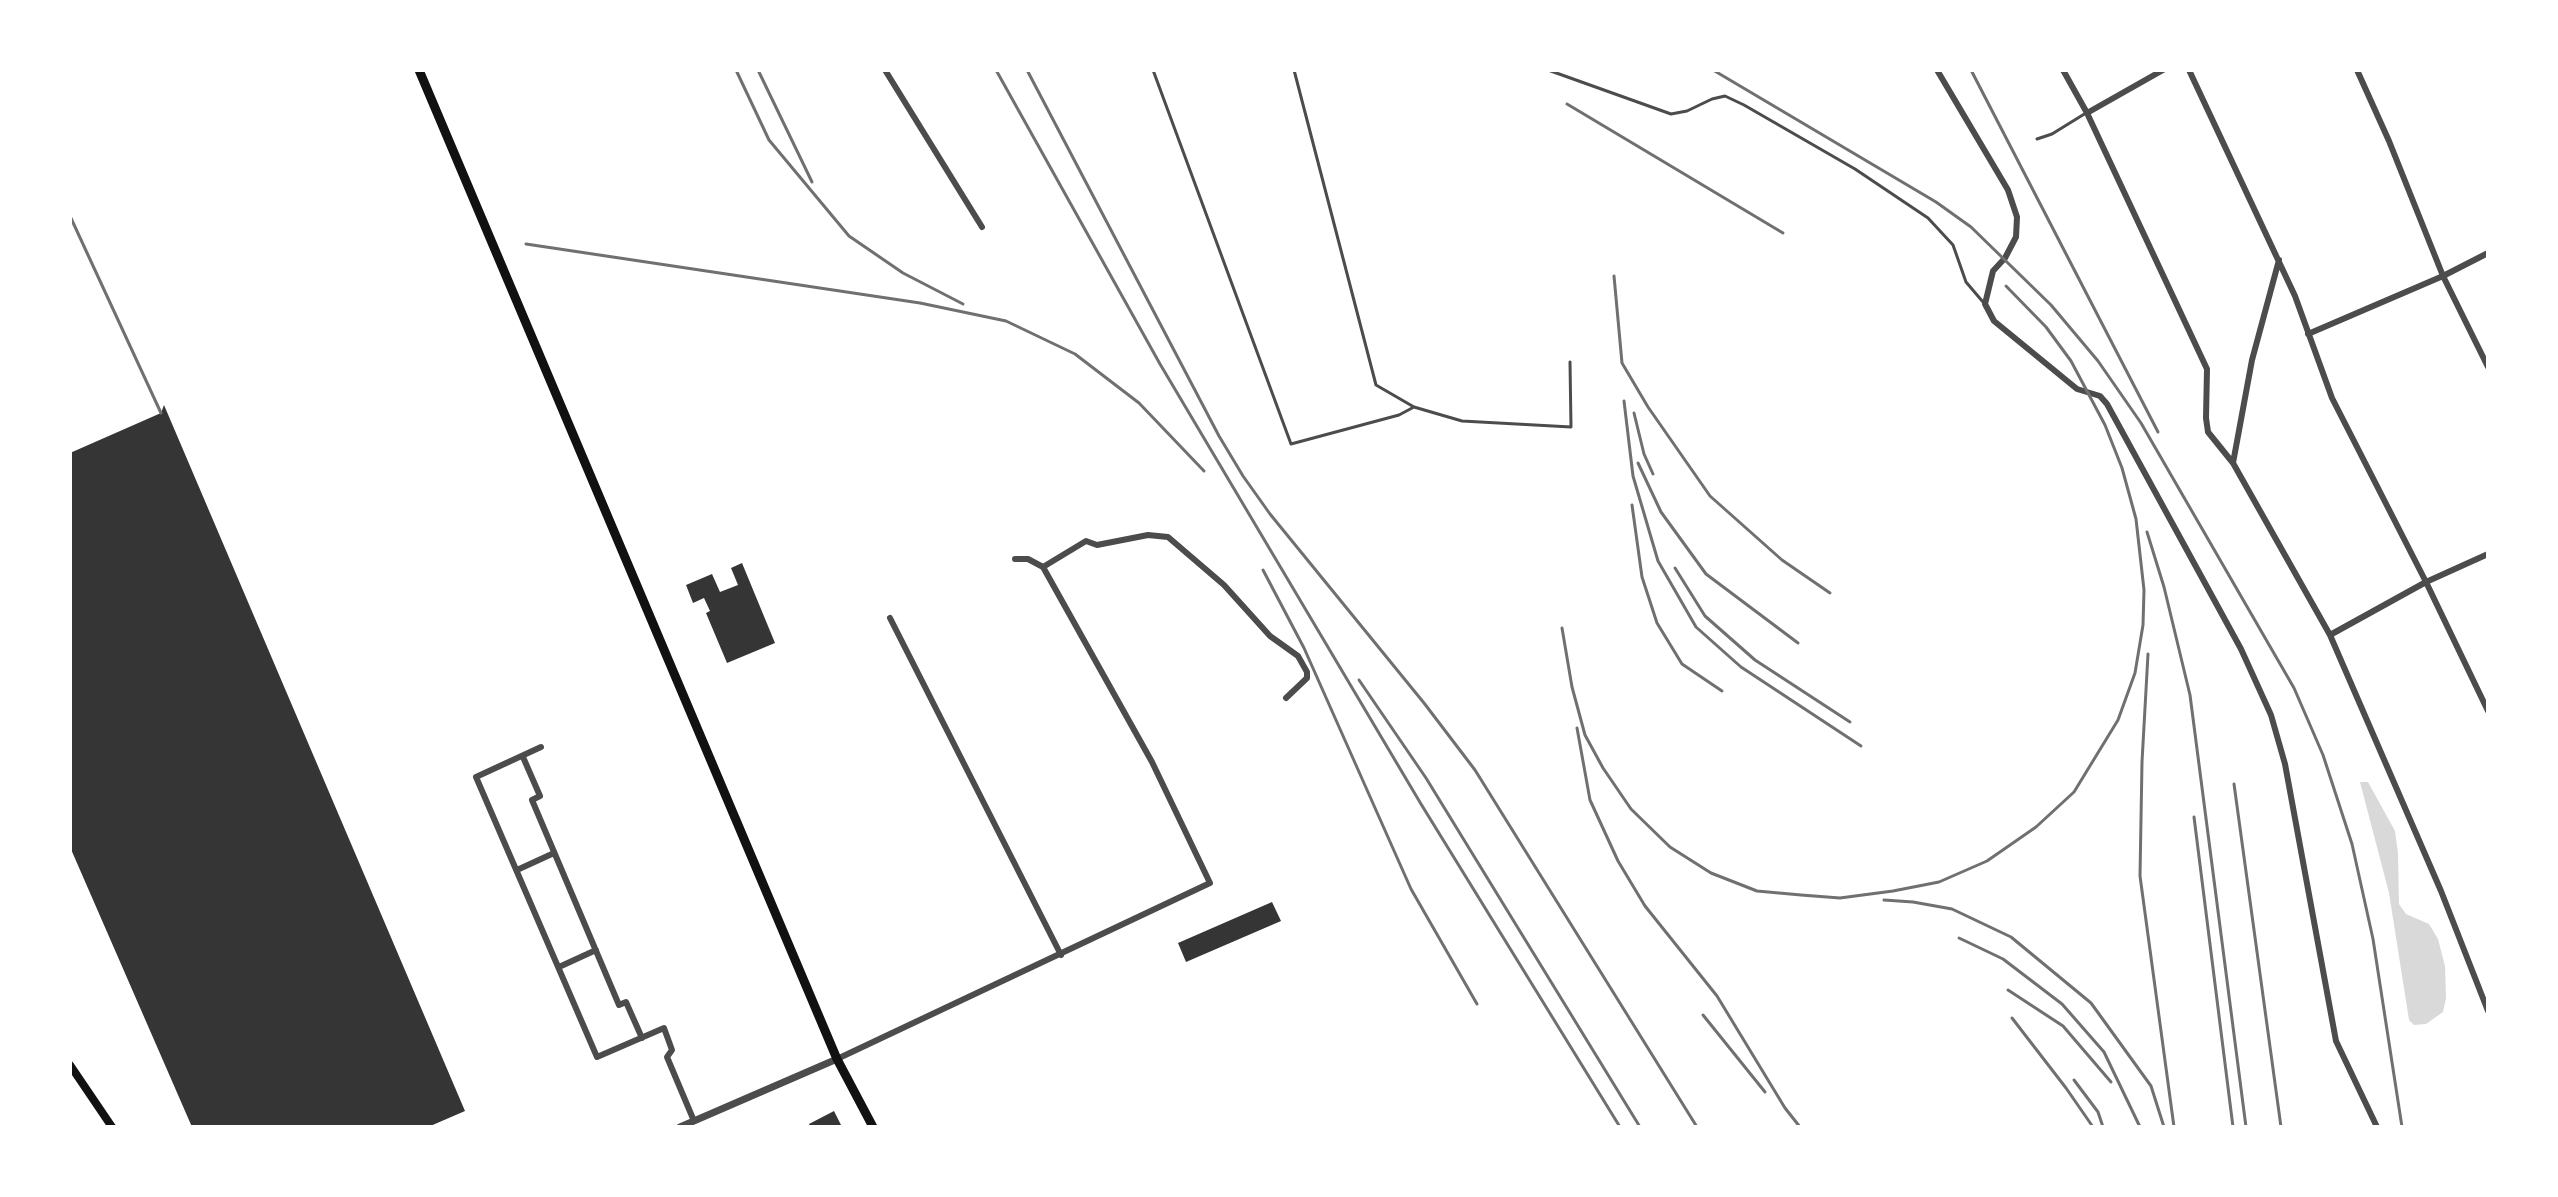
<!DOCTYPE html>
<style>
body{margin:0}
#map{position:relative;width:2558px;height:1197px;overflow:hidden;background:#fff;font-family:Manrope,sans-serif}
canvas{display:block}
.frame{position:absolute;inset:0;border:72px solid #fff;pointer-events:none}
</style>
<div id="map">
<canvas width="2558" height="1197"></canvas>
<div class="frame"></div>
</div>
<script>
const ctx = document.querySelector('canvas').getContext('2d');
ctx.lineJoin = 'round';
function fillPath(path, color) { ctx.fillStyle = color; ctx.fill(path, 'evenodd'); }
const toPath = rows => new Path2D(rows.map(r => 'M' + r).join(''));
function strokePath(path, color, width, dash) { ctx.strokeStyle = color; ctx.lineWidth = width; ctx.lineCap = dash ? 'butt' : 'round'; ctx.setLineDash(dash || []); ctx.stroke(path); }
fillPath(toPath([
 [2360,782,2368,782,2395,831,2398,853,2399,904,2406,914,2429,924,2438,939,2445,966,2446,998,2443,1012,2426,1024,2414,1025,2409,1020,2389,893]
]), '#d9d9d9');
fillPath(toPath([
 [164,405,465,1111,428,1127,192,1127,70,847,70,453,161,413],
 [742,563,775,643,727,663,706,613,710,611,704,598,693,603,686,585,712,574,720,592,738,585,731,568],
 [1272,902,1281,921,1186,962,1178,943],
 [834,1111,842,1127,810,1127,809,1124]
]), '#353535');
strokePath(toPath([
 [1153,70,1291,444,1399,415,1414,407],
 [1294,70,1376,385,1414,407,1462,421,1571,427,1570,362],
 [1548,70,1671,114,1687,111,1712,99,1725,96,1744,105,1855,169,1928,218,1953,245,1966,282,1983,302],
 [2037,139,2052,134,2086,113]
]), '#4c4c4c', 3);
strokePath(toPath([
 [885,70,982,227],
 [1937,70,2008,190,2017,217,2016,237,2005,258,1993,271,1985,304,1994,321,2077,389,2100,396,2107,404,2241,649,2271,715,2285,764,2336,1041,2377,1127],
 [2063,70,2087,113,2207,369,2206,418,2208,432,2233,463,2330,635,2441,891,2488,1011],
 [2189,70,2295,296,2332,398,2426,582,2488,711],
 [2357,70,2389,141,2443,276,2488,367],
 [2087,113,2163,70],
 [2308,334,2443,276,2488,253],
 [2233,463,2252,360,2279,260],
 [1043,567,1086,541,1097,545,1148,535,1168,537,1224,585,1270,636,1298,656,1307,672,1307,678,1286,698],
 [890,618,1061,955],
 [2330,635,2426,582,2488,554],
 [541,747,476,777,597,1057,664,1028,672,1050,667,1057,694,1121],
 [523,757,540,796,532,800,619,1005,626,1002,642,1038],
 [517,870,554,853],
 [559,967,596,950],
 [837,1059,1210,883,1152,762,1043,567,1028,559,1015,559]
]), '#4c4c4c', 6);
strokePath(toPath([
 [680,1127,837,1059]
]), '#4c4c4c', 7);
strokePath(toPath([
 [70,1065,112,1127]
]), '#111', 8);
strokePath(toPath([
 [419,70,837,1059,873,1127]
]), '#111', 9);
strokePath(toPath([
 [736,70,769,140,849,236,903,273,963,304],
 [758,70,812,182],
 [996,70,1160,364,1421,804,1620,1127],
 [1027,70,1219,436,1243,476,1270,514,1424,703,1475,770,1697,1127],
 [1713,70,1936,202,1971,227,2051,305,2098,361,2141,423,2294,688,2323,755,2352,844,2373,939,2402,1127],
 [1971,70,2158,432],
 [1567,104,1783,233],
 [70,216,161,413],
 [526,244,920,303,1006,321,1075,354,1139,403,1204,471],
 [1614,276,1622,363,1648,407,1710,496,1782,560,1830,593],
 [1624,401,1633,476,1658,561,1696,627,1741,667,1861,746],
 [1634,413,1644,454,1653,474],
 [1638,463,1661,512,1706,574,1798,643],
 [1632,505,1642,577,1657,623,1682,664,1722,691],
 [2147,532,2164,587,2190,695,2246,1127],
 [1675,568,1705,616,1755,660,1850,722],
 [1263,570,1304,648,1411,889,1477,1004],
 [1562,628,1572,687,1585,735,1603,768,1631,809,1670,847,1711,873,1757,891,1801,895,1840,898,1893,891,1939,882,1987,861,2036,827,2074,792,2118,720,2135,673,2143,625,2144,590,2136,519,2122,468,2105,425,2071,361,2046,327,2006,286],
 [2148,654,2142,762,2140,876,2174,1127],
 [1359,680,1426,778,1640,1127],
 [1577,728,1590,800,1618,861,1645,906,1717,996,1785,1108,1800,1127],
 [2234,784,2281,1127],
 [2194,817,2233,1127],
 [1884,900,1913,902,1952,909,2011,937,2091,1003,2151,1086,2164,1127],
 [1959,938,2003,959,2062,1004,2104,1052,2140,1127],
 [2008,990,2063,1026,2111,1082],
 [1703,1015,1765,1092],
 [2012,1018,2066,1088,2093,1127],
 [2074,1080,2098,1112,2103,1127]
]), '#707070', 3);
</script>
